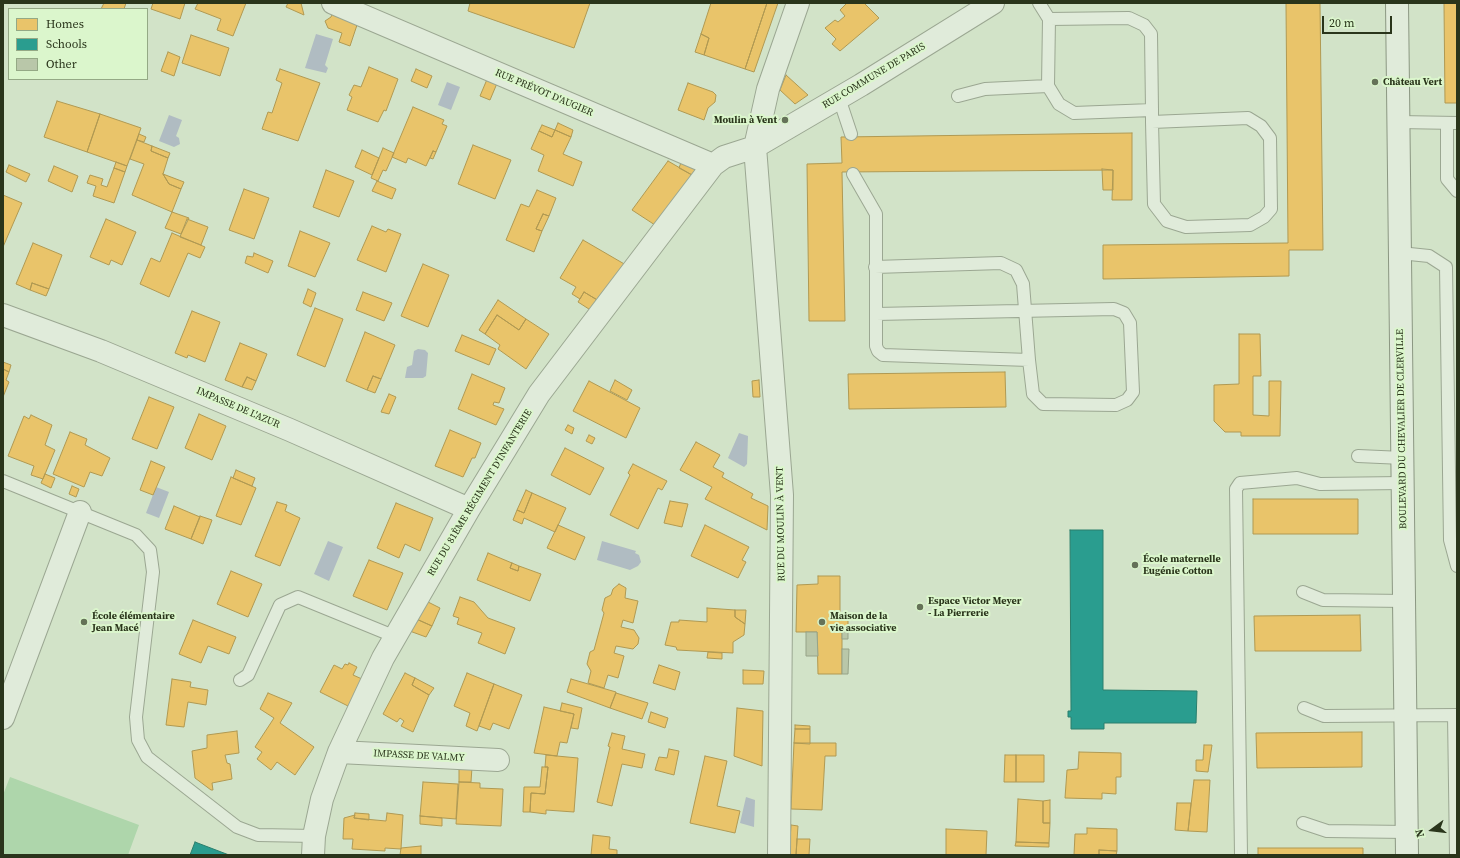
<!DOCTYPE html>
<meta charset="utf-8">
<style>
body{margin:0}
#map{position:relative;width:1460px;height:858px;overflow:hidden;background:#d2e3c8;font-family:"Source Serif 4",serif}
canvas{display:block}
.frame{position:absolute;inset:0;border:4px solid #2a351b;pointer-events:none}
.legend{position:absolute;left:8px;top:8px;width:140px;height:72px;box-sizing:border-box;background:#dbf6cc;border:1px solid #94a985;margin:0;padding:5px 7px;list-style:none;font-size:12px;color:#2a351b}
.legend li{display:flex;align-items:center;gap:8px;height:20px}
.legend b{width:20px;border:1px solid #94a985}
.north{position:absolute;left:1412px;top:810px;width:40px;height:40px;-webkit-text-stroke:3px #dbf6cc;paint-order:stroke;rotate:255deg;font-size:11px;font-weight:700;line-height:16px;text-align:center;color:#2a351b}
.north::after{content:'';display:block;margin:auto;width:14px;height:18px;background:#2a351b;clip-path:polygon(50% 0,100% 100%,50% 72%,0 100%)}
.scale{position:absolute;left:1322px;top:16px;width:70px;height:18px;box-sizing:border-box;border:2px solid #2a351b;border-top:0;padding-left:5px;font-size:12px;line-height:14px;white-space:nowrap;color:#2a351b;-webkit-text-stroke:3px #dbf6cc;paint-order:stroke}
</style>
<div id="map">
<canvas width="1460" height="858"></canvas>
<div class="frame"></div>
<ul class="legend">
<li><b style="height:11px;background:#e9c46a"></b>Homes</li>
<li><b style="height:11px;background:#2a9d8f"></b>Schools</li>
<li><b style="height:11px;background:#b9c7a9"></b>Other</li>
</ul>
<div class="north">N</div>
<div class="scale">20 m</div>
</div>
<script>
const ctx = document.querySelector('canvas').getContext('2d');
ctx.lineJoin = 'round';
function fillPath(path, color) { ctx.fillStyle = color; ctx.fill(path, 'evenodd'); }
const toPath = rows => new Path2D(rows.map(r => 'M' + r).join(''));
function strokePath(path, color, width, dash) { ctx.strokeStyle = color; ctx.lineWidth = width; ctx.lineCap = dash ? 'butt' : 'round'; ctx.setLineDash(dash || []); ctx.stroke(path); }
function write(font, color, halo, rows, align = 'center') {
  ctx.font = font + ' "Source Serif 4",serif'; ctx.lineWidth = 4; ctx.setLineDash([]); ctx.textBaseline = 'middle'; ctx.strokeStyle = halo; ctx.fillStyle = color; for (const [text, x, y, turn = 0] of rows) {
    ctx.save(); ctx.translate(x, y); ctx.rotate((+turn || 0) * Math.PI / 180); ctx.textAlign = isNaN(turn) ? turn : align; if (halo) ctx.strokeText(text, 0, 0); ctx.fillText(text, 0, 0); ctx.restore();
  }
}
fillPath(toPath([
 [10,777,139,825,128,855,3,855,3,795]
]), '#aed6ab');
fillPath(toPath([
 [316,34,333,39,325,65,328,68,326,73,305,68],
 [447,82,460,87,451,110,438,105],
 [169,115,182,120,176,136,179,138,180,144,174,147,159,141],
 [418,349,425,350,428,353,426,376,423,378,405,378,407,367,412,365,414,351],
 [739,433,748,436,747,464,744,467,728,458],
 [156,487,169,492,159,518,146,513],
 [328,541,343,547,329,581,314,574],
 [602,541,636,551,635,553,639,555,641,562,638,566,630,570,597,560],
 [746,797,755,800,754,827,740,823]
]), '#b0bcc2');
const homes = toPath([
 [104,3,126,3,124,9,101,9,104,3],
 [153,3,185,3,180,19,151,9,153,3],
 [198,3,246,3,233,36,217,30,221,19,195,9,198,3],
 [288,3,301,3,304,15,286,7,288,3],
 [470,3,590,3,574,48,468,11,470,3],
 [711,3,767,3,745,69,704,55,709,38,701,34,711,3],
 [767,3,778,3,754,72,745,69,767,3],
 [847,3,864,3,879,18,840,51,832,44,836,39,825,28,835,20,838,22,845,16,840,10,847,3],
 [1286,3,1320,3,1323,250,1289,250,1289,276,1103,279,1103,245,1288,243,1286,3],
 [1444,3,1457,3,1457,103,1445,103,1444,3],
 [333,12,358,22,350,46,339,42,342,33,328,28,325,21,331,17,333,12],
 [701,34,709,38,704,55,695,52,701,34],
 [191,35,229,48,220,76,182,63,191,35],
 [168,52,180,57,174,76,161,71,168,52],
 [369,67,398,79,386,111,384,110,378,122,347,110,352,97,349,95,354,85,361,87,369,67],
 [280,69,320,83,298,141,262,129,268,112,272,113,282,83,276,80,280,69],
 [416,69,432,76,427,88,411,81,416,69],
 [786,75,808,95,795,104,780,90,786,75],
 [488,77,498,81,490,100,480,96,488,77],
 [688,83,713,92,716,95,715,102,708,108,704,120,678,110,688,83],
 [57,101,100,114,87,152,44,137,57,101],
 [413,107,444,120,442,124,447,126,436,152,433,151,426,166,408,158,406,163,392,157,413,107],
 [100,114,141,128,127,166,87,152,100,114],
 [558,123,573,130,571,137,555,130,558,123],
 [542,125,555,130,552,137,539,131,542,125],
 [555,130,571,137,563,154,582,162,573,186,538,171,544,155,531,149,539,131,552,137,555,130],
 [1132,133,1132,200,1112,200,1113,170,842,172,845,321,809,321,807,164,842,163,841,137,1132,133],
 [139,134,146,137,144,142,137,140,139,134],
 [137,140,152,146,151,151,168,158,163,174,169,184,181,189,172,212,132,195,144,164,130,159,137,140],
 [473,145,511,160,495,199,458,184,473,145],
 [152,146,170,153,168,158,151,151,152,146],
 [383,148,394,153,386,171,383,170,378,181,371,178,383,148],
 [362,150,379,158,372,175,355,167,362,150],
 [433,151,436,152,433,159,430,158,433,151],
 [683,157,697,168,692,175,679,168,683,157],
 [668,161,692,175,655,225,632,210,668,161],
 [116,162,127,166,125,172,114,168,116,162],
 [9,165,30,174,26,182,6,172,9,165],
 [54,166,78,176,72,192,48,181,54,166],
 [114,168,125,172,114,203,93,196,96,186,87,183,90,175,103,179,101,185,107,187,114,168],
 [1102,169,1113,170,1113,190,1103,190,1102,169],
 [326,170,354,181,339,217,313,207,326,170],
 [163,174,184,182,181,189,169,184,163,174],
 [377,181,396,189,392,199,372,191,377,181],
 [244,189,269,198,254,239,229,230,244,189],
 [537,190,556,198,549,216,543,214,536,229,542,231,534,252,506,240,521,204,529,207,537,190],
 [3,195,22,203,3,247,3,195],
 [172,212,189,218,181,234,165,228,172,212],
 [543,214,549,216,542,231,536,229,543,214],
 [106,219,136,232,122,265,111,260,109,265,90,257,106,219],
 [187,219,208,227,201,245,180,237,187,219],
 [372,226,386,232,388,229,401,234,386,272,357,260,372,226],
 [300,231,330,243,315,277,288,266,300,231],
 [172,233,205,247,200,258,188,253,169,297,140,284,151,258,160,262,172,233],
 [583,240,626,265,599,301,584,292,580,299,572,294,576,287,560,278,583,240],
 [33,243,62,255,49,289,32,283,30,290,16,284,33,243],
 [254,253,273,261,268,273,245,263,247,256,253,257,254,253],
 [423,264,449,275,428,327,401,316,423,264],
 [32,283,49,289,46,296,30,290,32,283],
 [308,289,316,293,311,307,303,303,308,289],
 [363,292,392,303,384,321,356,310,363,292],
 [584,292,599,301,592,311,578,302,584,292],
 [498,300,526,319,519,330,497,315,485,334,479,330,498,300],
 [315,308,343,319,325,367,297,355,315,308],
 [192,311,220,322,205,362,188,355,187,358,175,353,192,311],
 [497,315,519,330,526,319,549,334,526,369,498,349,500,345,485,334,497,315],
 [365,332,395,345,381,379,373,376,367,390,346,381,365,332],
 [1239,334,1260,334,1261,376,1253,376,1253,415,1269,416,1269,381,1281,381,1280,436,1241,436,1241,432,1225,432,1214,421,1214,385,1239,384,1239,334],
 [462,335,496,349,489,365,455,351,462,335],
 [240,343,267,354,256,381,247,377,242,387,225,380,240,343],
 [3,362,11,365,9,372,3,369,3,362],
 [3,369,9,372,6,380,9,382,3,397,3,369],
 [1005,372,1006,407,849,409,848,374,1005,372],
 [472,374,505,388,499,403,494,402,493,405,504,409,496,425,458,409,472,374],
 [373,376,381,379,375,393,367,390,373,376],
 [247,377,256,381,252,390,242,387,247,377],
 [615,380,632,390,627,400,610,391,615,380],
 [759,380,760,397,753,397,752,381,759,380],
 [589,381,640,408,626,438,573,411,589,381],
 [389,394,396,397,389,414,381,412,389,394],
 [149,397,174,407,157,449,132,439,149,397],
 [199,414,226,426,212,460,185,448,199,414],
 [31,415,52,425,45,445,55,450,43,479,31,475,34,466,8,456,24,416,29,419,31,415],
 [568,425,574,428,572,434,565,430,568,425],
 [450,430,481,443,475,458,472,458,463,477,435,466,450,430],
 [70,432,87,439,85,445,110,458,102,476,90,472,84,487,53,474,70,432],
 [589,435,595,438,592,444,586,441,589,435],
 [696,442,720,455,713,467,724,473,722,477,753,494,751,498,768,506,767,530,705,499,712,487,680,470,696,442],
 [565,448,604,468,590,495,551,475,565,448],
 [151,461,165,467,153,495,140,490,151,461],
 [633,464,667,481,662,490,658,488,638,529,610,515,630,475,628,473,633,464],
 [236,470,255,478,252,486,233,478,236,470],
 [45,474,55,478,51,488,41,483,45,474],
 [231,477,256,488,241,525,216,516,231,477],
 [72,486,79,489,76,497,69,494,72,486],
 [526,490,532,493,524,513,517,510,526,490],
 [532,493,566,508,555,532,524,518,522,524,513,520,517,510,524,513,532,493],
 [1253,499,1358,499,1358,534,1253,534,1253,499],
 [670,501,688,504,682,527,664,523,670,501],
 [277,502,287,505,285,511,300,518,280,566,255,556,277,502],
 [396,503,433,518,420,551,405,544,399,558,377,548,396,503],
 [174,506,200,517,191,539,165,529,174,506],
 [200,516,212,520,203,544,191,539,200,516],
 [558,525,585,537,575,560,547,548,558,525],
 [705,525,749,547,742,560,746,562,738,578,691,556,705,525],
 [488,553,512,563,510,568,518,571,519,566,541,574,530,601,477,580,488,553],
 [369,560,403,573,387,610,353,596,369,560],
 [512,563,519,566,518,571,510,568,512,563],
 [231,571,262,584,248,617,217,604,231,571],
 [818,576,840,576,840,616,848,616,848,627,842,627,842,674,818,674,817,632,796,632,797,585,818,584,818,576],
 [619,584,626,588,625,598,638,601,633,623,623,620,621,627,634,630,639,638,638,644,633,649,616,646,614,653,624,656,618,678,608,675,604,688,588,683,591,671,587,664,590,652,594,650,604,613,602,610,605,598,611,595,613,589,619,584],
 [460,597,474,602,488,618,515,628,505,654,478,643,482,633,457,624,459,618,453,616,460,597],
 [424,600,440,608,432,626,414,618,424,600],
 [707,608,735,610,735,617,745,624,744,635,733,642,733,653,677,650,676,647,665,645,671,622,679,622,679,620,707,622,707,608],
 [735,610,746,610,745,624,735,617,735,610],
 [1360,615,1361,651,1255,651,1254,616,1360,615],
 [414,618,432,626,426,637,407,630,414,618],
 [193,620,236,637,229,654,208,646,201,663,179,654,193,620],
 [708,652,722,653,722,659,707,658,708,652],
 [349,663,357,667,353,675,362,679,350,707,320,692,334,665,342,669,345,664,348,665,349,663],
 [659,665,680,672,675,690,653,683,659,665],
 [743,670,764,671,763,684,743,684,743,670],
 [405,673,415,678,412,685,429,695,413,732,401,726,404,721,400,718,397,722,383,714,405,673],
 [467,673,494,684,477,731,466,726,470,713,454,706,467,673],
 [415,678,434,688,429,695,412,685,415,678],
 [172,679,191,682,190,687,208,690,206,705,188,702,184,727,166,725,172,679],
 [571,679,616,692,610,708,567,692,571,679],
 [494,684,522,695,509,729,493,723,490,730,479,726,494,684],
 [268,693,292,703,280,723,314,747,295,775,277,762,271,770,257,759,262,752,255,747,274,718,260,709,268,693],
 [616,693,648,703,642,719,610,708,616,693],
 [562,703,582,708,578,729,571,728,574,714,560,711,562,703],
 [544,707,574,714,567,743,560,742,557,756,534,753,544,707],
 [737,708,763,711,762,766,734,756,737,708],
 [651,712,668,718,665,728,648,722,651,712],
 [795,725,810,726,810,729,795,729,795,725],
 [795,729,810,729,810,744,794,743,795,729],
 [237,731,239,753,225,755,227,763,230,764,232,779,212,783,213,790,211,790,195,778,192,751,207,748,207,735,237,731],
 [1362,732,1362,767,1257,768,1256,733,1362,732],
 [612,733,625,736,622,749,645,754,642,768,622,764,612,806,597,802,610,747,608,746,612,733],
 [794,743,836,743,836,756,825,756,822,810,791,809,794,743],
 [1204,745,1212,745,1208,772,1196,771,1196,760,1203,760,1204,745],
 [669,749,679,751,674,775,655,770,659,757,667,758,669,749],
 [1079,752,1121,753,1121,777,1116,777,1116,794,1102,793,1102,799,1065,798,1067,770,1078,769,1079,752],
 [546,755,578,758,574,812,546,810,546,814,530,812,531,793,545,794,548,767,545,767,546,755],
 [1005,755,1016,755,1016,782,1004,782,1005,755],
 [1016,755,1044,755,1044,782,1016,782,1016,755],
 [705,756,727,761,717,806,740,811,735,833,690,823,705,756],
 [459,767,472,767,471,782,459,782,459,767],
 [542,767,548,767,545,794,531,793,530,812,523,812,524,787,540,787,542,767],
 [1194,780,1210,780,1207,832,1188,831,1194,780],
 [423,782,458,784,456,819,420,816,423,782],
 [459,782,480,783,480,788,503,789,501,826,456,824,459,782],
 [1018,799,1043,801,1043,823,1050,823,1049,843,1016,842,1018,799],
 [1050,800,1050,823,1043,823,1043,801,1050,800],
 [1177,803,1191,803,1188,831,1175,830,1177,803],
 [355,813,369,814,369,820,354,818,355,813],
 [387,813,403,815,401,849,385,848,385,851,352,849,353,839,343,839,344,818,355,815,354,818,386,821,387,813],
 [420,816,442,818,442,826,420,824,420,816],
 [791,825,798,826,796,855,789,855,791,825],
 [1087,828,1117,829,1117,851,1099,850,1099,855,1074,855,1075,834,1087,834,1087,828],
 [946,829,987,831,986,855,946,855,946,829],
 [593,835,610,837,609,849,617,850,617,855,591,855,593,835],
 [797,839,810,839,809,855,796,855,797,839],
 [1016,842,1049,843,1049,847,1015,846,1016,842],
 [421,846,421,855,400,855,401,848,421,846],
 [1258,848,1363,848,1363,855,1258,855,1258,848],
 [1099,850,1117,851,1116,855,1099,855,1099,850]
]);
fillPath(homes, '#e9c46a');
strokePath(homes, '#b09952', 1);
const schools = toPath([
 [1070,530,1103,530,1103,690,1197,691,1196,723,1104,723,1104,729,1071,729,1071,717,1068,717,1068,711,1071,711,1070,530],
 [195,842,229,855,190,855,195,842]
]);
fillPath(schools, '#2a9d8f');
strokePath(schools, '#2a7e6c', 1);
const building = toPath([
 [842,627,848,627,848,639,842,639,842,627],
 [806,632,817,632,818,656,806,656,806,632],
 [842,649,849,649,848,674,842,674,842,649]
]);
fillPath(building, '#b9c7a9');
strokePath(building, '#96a388', 1);
const lane = toPath([
 [1039,3,1049,19,1048,86,1059,104,1074,113,1152,110,1152,122,1154,204,1167,221,1186,227,1250,225,1264,217,1271,209,1270,138,1261,126,1248,118,1152,122],
 [1049,19,1129,18,1144,25,1151,34,1152,110],
 [958,96,985,89,1048,86],
 [839,98,851,134],
 [1399,122,1457,123],
 [1447,123,1447,179,1457,191],
 [853,174,876,214,876,346,878,351,883,355,1029,360,1033,394,1043,404,1116,405,1127,400,1133,392,1130,323,1124,313,1114,309,876,314],
 [1400,253,1429,256,1446,267,1450,540,1457,566],
 [875,267,1001,263,1016,270,1023,284,1029,360],
 [1358,456,1403,458],
 [3,481,136,535,150,550,153,572,136,717,138,740,147,757,237,827,258,835,314,836],
 [1303,592,1323,600,1405,601],
 [240,680,248,675,280,605,298,597,396,637],
 [1304,708,1324,716,1457,715],
 [1454,715,1456,855],
 [1303,823,1327,831,1407,832],
 [1241,855,1236,489,1240,483,1297,478,1320,484,1402,483]
]);
const street = toPath([
 [333,3,713,165,724,157,755,147,861,85,993,3],
 [3,315,101,351,290,430,469,509],
 [3,718,80,512],
 [339,752,498,760],
 [313,855,314,836,322,799,339,752,383,658,469,509,539,394,713,165],
 [779,855,782,495,755,147,768,89,798,3]
]);
const secondary = toPath([
 [1397,3,1407,855]
]);
strokePath(lane, '#9ba792', 14);
strokePath(street, '#9ba792', 24);
strokePath(secondary, '#8b9782', 24);
strokePath(lane, '#e0ebda', 12);
strokePath(street, '#e0ebda', 22);
strokePath(secondary, '#e0ebda', 22);
for (const [x, y, r, color] of [
 [1375,82,4,"#657258"],
 [785,120,4,"#657258"],
 [1135,565,4,"#657258"],
 [920,607,4,"#657258"],
 [84,622,4,"#657258"],
 [822,622,4,"#657258"]
]) { const dot = new Path2D(); dot.arc(x, y, r, 0, 2 * Math.PI); ctx.fillStyle = color; ctx.fill(dot); strokePath(dot, '#dbf6cc', 1.5); }
write('10px', '#2a351b', '#dbf6cc', [
 ["RUE COMMUNE DE PARIS",874,76,-31],
 ["RUE PRÉVOT D'AUGIER",544,93,23],
 ["IMPASSE DE L'AZUR",238,408,23],
 ["BOULEVARD DU CHEVALIER DE CLERVILLE",1402,429,-91],
 ["RUE DU 81ÈME RÉGIMENT D'INFANTERIE",480,493,-59],
 ["RUE DU MOULIN À VENT",781,524,-91],
 ["IMPASSE DE VALMY",419,756,3]
]);
write('bold 10px', '#2a351b', '#dbf6cc', [
 ["Château Vert",1383,82],
 ["Moulin à Vent",777,120,"right"],
 ["École maternelle",1143,559],
 ["Eugénie Cotton",1143,571],
 ["Espace Victor Meyer",928,601],
 ["- La Pierrerie",928,613],
 ["École élémentaire",92,616],
 ["Jean Macé",92,628],
 ["Maison de la",830,616],
 ["vie associative",830,628]
], 'left');
</script>
